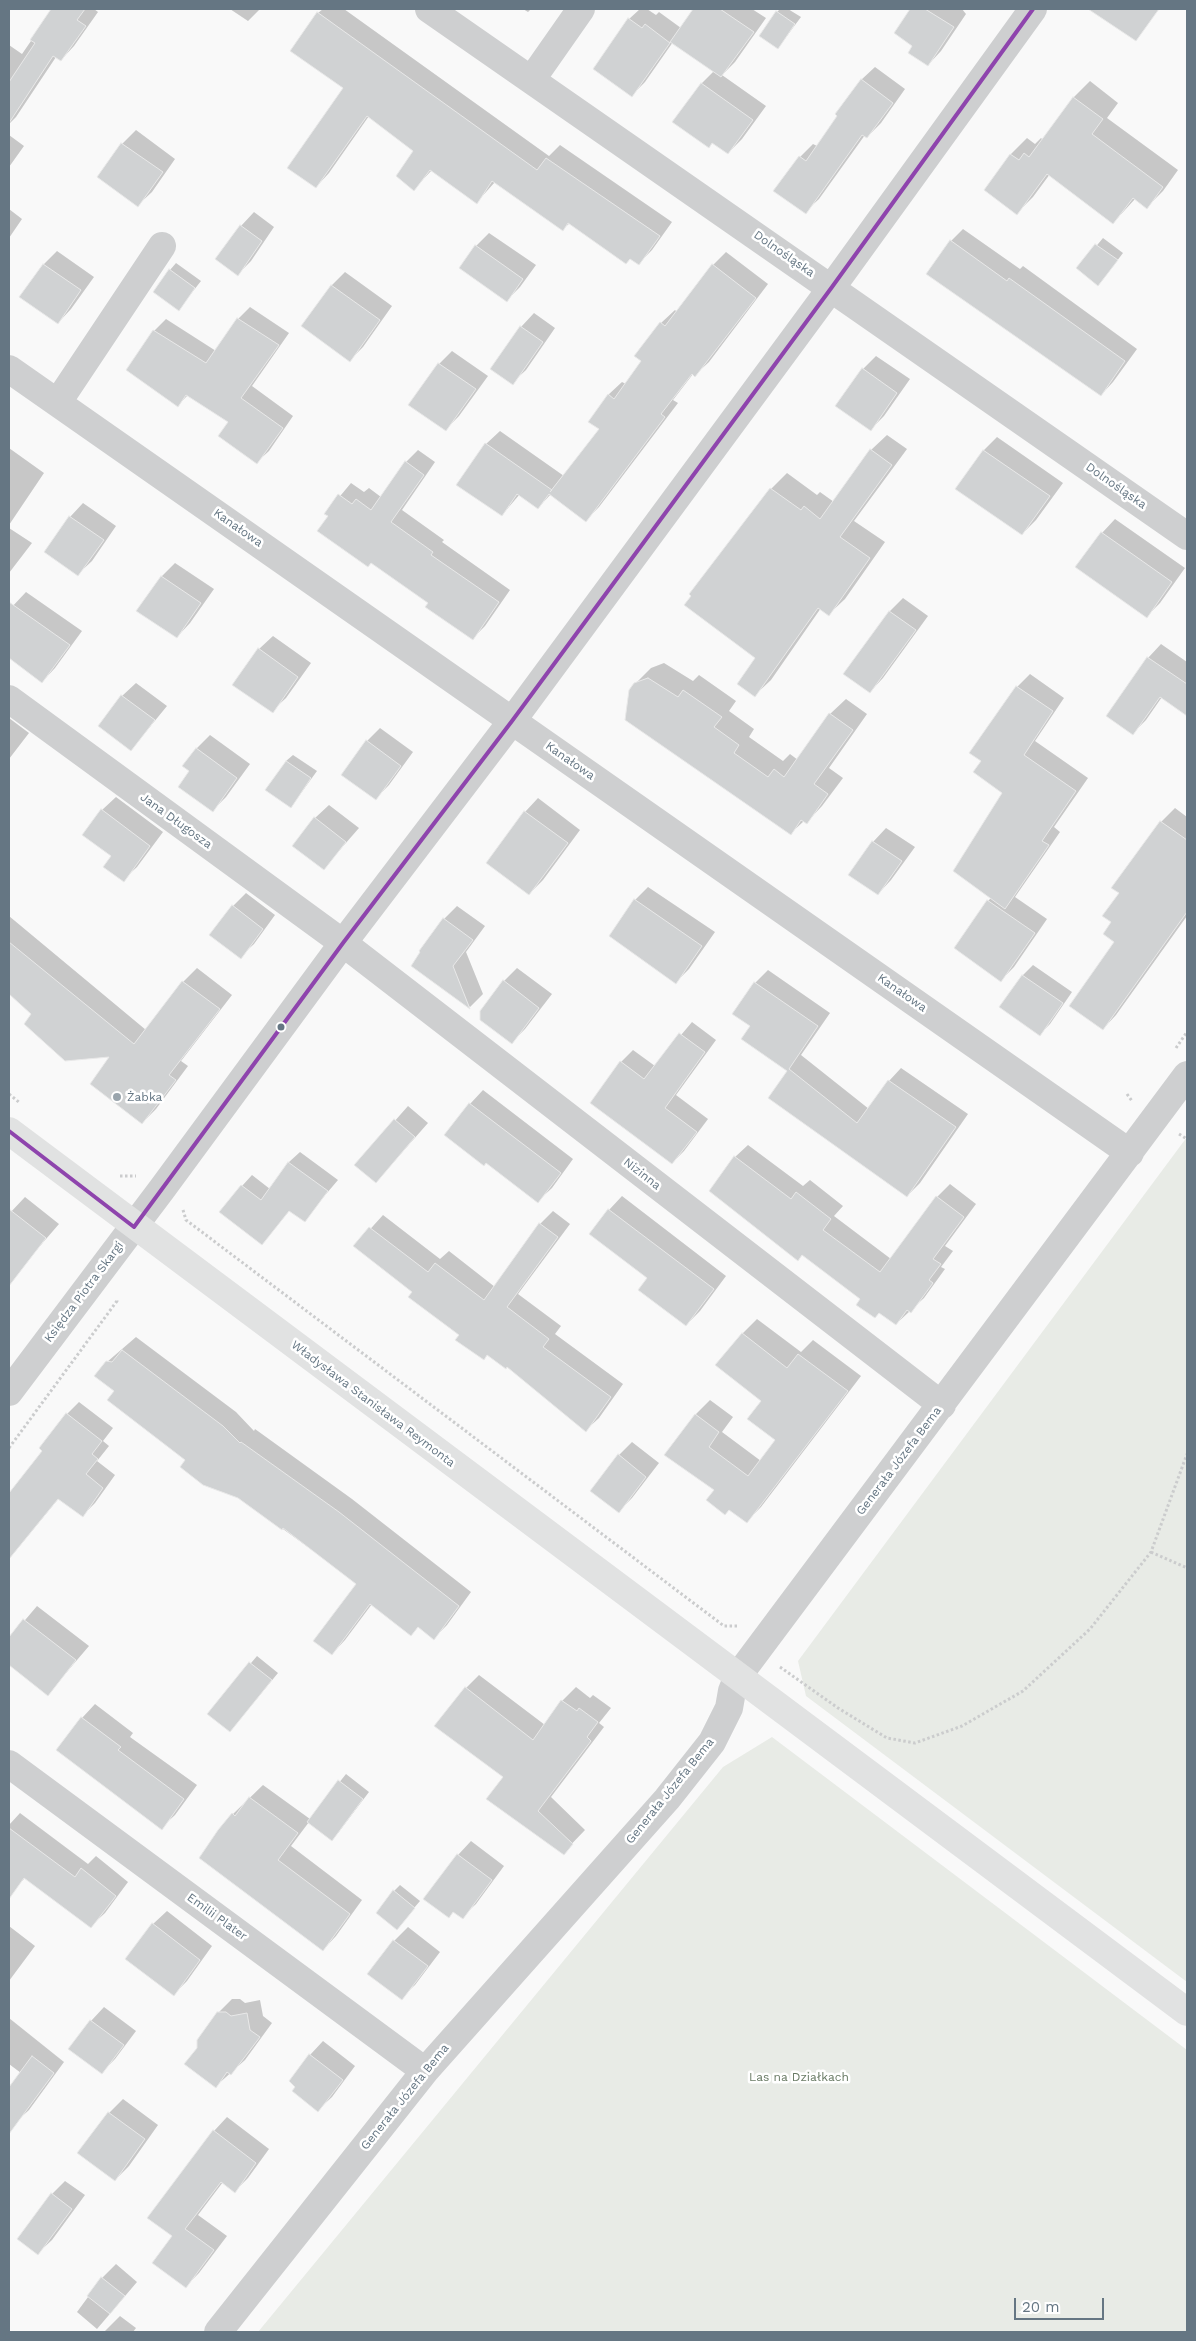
<!DOCTYPE html>
<meta charset="utf-8">
<style>
body{margin:0}
#map{position:relative;width:1196px;height:2341px;overflow:hidden;background:#f9f9f9;font-family:"Work Sans",sans-serif}
canvas{display:block}
.frame{position:absolute;inset:0;border:10px solid #657683;pointer-events:none}
.scale{position:absolute;left:1014px;top:2298px;width:90px;height:22px;box-sizing:border-box;border:2px solid #657683;border-top:0;padding-left:6px;font-size:15px;line-height:18px;white-space:nowrap;color:#657683;-webkit-text-stroke:4px #fff;paint-order:stroke}
</style>
<div id="map">
<canvas width="1196" height="2341"></canvas>
<div class="frame"></div>
<div class="scale">20 m</div>
</div>
<script>
const ctx = document.querySelector('canvas').getContext('2d');
ctx.lineJoin = 'round';
function fillPath(path, color) { ctx.fillStyle = color; ctx.fill(path, 'evenodd'); }
const toPath = rows => new Path2D(rows.map(r => 'M' + r).join(''));
function strokePath(path, color, width, dash) { ctx.strokeStyle = color; ctx.lineWidth = width; ctx.lineCap = dash ? 'butt' : 'round'; ctx.setLineDash(dash || []); ctx.stroke(path); }
function write(font, color, halo, rows, align = 'center') {
  ctx.font = font + ' "Work Sans",sans-serif'; ctx.lineWidth = 5; ctx.setLineDash([]); ctx.textBaseline = 'middle'; ctx.strokeStyle = halo; ctx.fillStyle = color; for (const [text, x, y, turn = 0] of rows) {
    ctx.save(); ctx.translate(x, y); ctx.rotate((+turn || 0) * Math.PI / 180); ctx.textAlign = isNaN(turn) ? turn : align; if (halo) ctx.strokeText(text, 0, 0); ctx.fillText(text, 0, 0); ctx.restore();
  }
}
fillPath(toPath([
 [1187,1137,1187,1982,806,1696,798,1661],
 [772,1737,1187,2050,1187,2332,258,2332,723,1767]
]), '#e8ebe6');
fillPath(toPath([
 [53,9,94,9,98,12,74,46,61,60,56,57,16,117,9,124,9,45,22,54],
 [230,9,260,9,248,21],
 [323,9,344,9,549,156,560,145,672,222,652,250,639,263,570,223,563,229,495,182,477,202,432,170,414,189,415,150,369,116,329,173,316,187,344,87,318,13],
 [523,9,531,9,528,12],
 [640,9,647,9,656,15,659,12,681,28,694,9,752,9,766,18,735,62,722,75,766,106,742,139,728,153,713,142,709,147,674,122,702,83,714,71,673,42,645,82,632,95,629,19],
 [780,9,788,9,801,17,778,48,777,12],
 [912,9,962,9,966,14,941,51,928,65,914,46,895,33],
 [875,67,905,89,881,123,867,137,865,135,819,199,805,212,800,157,813,144,817,146,861,80],
 [1090,81,1118,103,1107,118,1178,170,1163,191,1147,207,1135,199,1113,223,1050,174,1033,197,1017,213,985,190,1011,154,1027,138,1035,144,1041,138,1043,140,1074,97],
 [136,130,175,159,152,192,138,205,98,177,122,144],
 [9,135,24,146,9,167],
 [9,209,22,219,9,238],
 [254,212,274,227,251,261,238,274,241,226],
 [963,229,1020,269,1023,266,1137,349,1113,382,1101,395,951,241],
 [489,233,536,265,520,287,507,300,476,246],
 [1103,238,1123,253,1104,278,1078,268],
 [57,251,94,277,71,309,58,323,21,297,44,264],
 [726,252,768,284,709,362,695,375,693,374,673,400,678,403,599,507,586,520,551,494,538,508,520,494,502,515,486,444,500,431,564,476,600,429,608,395,622,382,626,384,643,361,636,356,661,323,675,310,677,312,713,265],
 [176,263,201,281,179,309,170,270],
 [345,272,392,306,363,347,350,360,302,326,332,285],
 [250,307,289,333,252,386,293,416,269,451,257,462,229,422,188,395,178,405,154,331,166,319,216,351,238,319],
 [534,313,555,328,526,370,512,383,521,327],
 [452,351,488,376,459,416,446,429,439,364],
 [876,356,910,379,884,416,871,429,863,369],
 [887,435,907,449,854,521,885,542,845,599,829,614,821,608,771,680,755,695,756,658,691,594,771,489,787,473,817,495,820,492,834,502,871,450],
 [997,437,1063,483,1036,520,1022,534,957,489,984,450],
 [9,448,44,473,9,525],
 [418,450,435,462,402,510,444,540,442,542,510,590,485,626,473,638,326,513,351,483,364,492,369,488,381,497,406,462],
 [83,503,116,526,92,561,78,574,46,552,70,517],
 [1115,519,1185,568,1160,603,1147,616,1102,533],
 [9,528,32,543,9,573],
 [175,563,214,589,190,623,177,637,138,611,162,576],
 [26,592,82,631,55,668,42,682,9,657,9,610],
 [903,598,928,616,883,678,870,692,890,611],
 [273,636,311,663,286,698,272,711,259,649],
 [1161,644,1187,662,1187,712,1186,713,1162,697,1146,720,1133,733,1108,715,1148,658],
 [664,663,693,681,699,675,736,701,729,711,754,729,749,737,783,761,790,754,798,760,830,714,846,699,867,714,829,768,843,778,822,806,807,822,804,821,791,833,635,684,651,668],
 [1030,674,1064,698,1035,741,1088,778,1054,827,1060,832,1015,897,1047,919,1014,967,1001,980,988,901,992,897,1004,792,982,761,971,753,1017,687],
 [136,683,167,706,131,750,122,696],
 [9,718,29,733,9,759],
 [380,728,413,752,389,785,376,798,367,741],
 [210,735,250,764,226,797,213,810,191,771,196,749],
 [293,755,317,771,291,807,286,761],
 [116,797,163,832,137,867,123,880,113,856,102,810],
 [538,798,580,830,543,880,529,894,487,863,525,812],
 [329,805,359,828,324,868,315,818],
 [1175,808,1187,817,1187,916,1116,1015,1103,1029,1115,941,1113,922,1120,893,1113,887,1161,822],
 [886,828,915,847,891,880,878,894,873,842],
 [648,887,715,932,689,969,676,982,635,900],
 [246,893,275,915,254,944,240,957,233,906],
 [457,906,485,926,466,952,483,994,470,1007,413,965,444,919],
 [9,916,146,1030,183,982,197,968,232,995,181,1061,188,1066,156,1109,142,1123,112,1056,33,1014,9,993],
 [1033,965,1072,992,1050,1024,1040,1034,1001,1007,1023,975],
 [517,968,552,994,525,1029,512,1042,504,981],
 [768,970,830,1013,801,1055,869,1109,889,1081,901,1068,968,1114,920,1183,907,1196,789,1070,751,1026,755,983],
 [692,1022,716,1040,676,1095,708,1119,684,1151,672,1163,592,1103,621,1062,633,1050,655,1066],
 [483,1090,573,1159,552,1188,538,1201,487,1161,470,1104],
 [408,1106,428,1123,376,1182,356,1165],
 [748,1145,803,1186,810,1180,843,1206,834,1216,891,1259,937,1197,950,1184,976,1204,945,1246,953,1251,941,1267,945,1269,924,1298,896,1324,862,1298,735,1157],
 [300,1152,338,1180,304,1220,290,1210,262,1244,242,1186,252,1175,270,1189,289,1162],
 [622,1196,726,1276,700,1311,686,1325,648,1278,609,1210],
 [25,1197,59,1224,21,1268,9,1259,9,1214],
 [553,1211,570,1224,518,1294,561,1326,555,1334,623,1384,599,1418,586,1430,508,1366,488,1354,484,1359,414,1292,355,1246,383,1215,440,1259,449,1251,495,1287,540,1224],
 [757,1319,801,1352,813,1340,861,1376,761,1507,746,1522,716,1490,696,1414,710,1400,733,1417,722,1432,761,1461,777,1440,742,1334],
 [136,1337,236,1412,254,1431,255,1429,352,1499,471,1592,447,1625,434,1638,419,1626,372,1604,345,1640,332,1654,358,1583,187,1460,116,1391,107,1362],
 [79,1402,113,1428,103,1441,109,1446,97,1461,115,1475,95,1503,83,1515,59,1498,9,1559,9,1495,44,1450,67,1414],
 [632,1442,659,1463,632,1498,619,1511,619,1455],
 [37,1606,89,1646,48,1694,9,1665,9,1639],
 [257,1656,278,1673,236,1724,208,1714],
 [479,1675,545,1725,562,1701,576,1687,590,1698,593,1695,611,1708,599,1723,604,1727,551,1797,585,1830,563,1853,505,1777,466,1688],
 [95,1704,133,1733,130,1737,197,1785,175,1815,161,1828,58,1750,82,1718],
 [346,1774,369,1792,338,1833,332,1839,309,1822,291,1846,362,1900,336,1936,323,1950,233,1814,263,1785,310,1819],
 [20,1813,88,1864,96,1856,128,1882,105,1913,91,1926,26,1877,18,1885,9,1878,9,1825],
 [471,1841,504,1866,476,1904,462,1917,454,1911,449,1917,458,1855],
 [400,1885,420,1901,397,1928,394,1891],
 [167,1911,212,1946,187,1981,174,1994,153,1924],
 [9,1926,35,1946,9,1981],
 [408,1927,440,1952,415,1985,401,1998,369,1974,394,1941],
 [232,1999,240,1999,245,2003,260,2000,263,2016,272,2023,245,2060,216,2086,198,2048,218,2013],
 [104,2007,136,2031,115,2059,101,2073,91,2021],
 [9,2018,64,2062,29,2110,17,2121,9,2115,9,2089,21,2073,9,2064],
 [323,2041,355,2066,332,2097,318,2110,310,2055],
 [123,2099,158,2125,129,2166,115,2180,79,2153,109,2113],
 [227,2117,269,2149,248,2178,235,2191,223,2182,198,2215,227,2236,199,2273,186,2286,173,2236,214,2131],
 [65,2181,85,2195,52,2240,38,2253,52,2194],
 [116,2264,137,2282,97,2329,77,2312,102,2278],
 [120,2316,136,2328,133,2332,104,2332]
]), '#0003');
const building = toPath([
 [51,9,85,9,77,20,86,26,61,61,53,56,9,123,9,82,35,43,30,40,51,9],
 [693,9,720,9,754,32,721,77,670,42,693,9],
 [910,9,925,9,954,27,928,66,908,53,912,46,894,33,910,9],
 [1088,9,1159,9,1136,41,1088,9],
 [776,11,795,24,778,49,759,36,776,11],
 [317,12,537,170,546,158,660,236,639,265,630,259,626,264,568,223,563,231,492,181,477,204,430,170,414,191,396,176,413,151,367,116,316,188,287,168,343,88,290,51,317,12],
 [628,18,642,28,645,24,670,43,632,97,593,69,628,18],
 [861,79,893,103,867,138,862,135,806,214,773,191,799,156,806,161,837,116,835,114,861,79],
 [701,83,753,120,728,154,712,143,709,148,672,122,701,83],
 [1073,97,1103,119,1092,134,1163,187,1147,209,1133,198,1113,224,1047,174,1017,215,984,190,1010,154,1019,160,1024,153,1029,157,1073,97],
 [121,143,163,172,138,207,97,177,121,143],
 [240,225,262,241,238,276,215,259,240,225],
 [950,240,1007,281,1009,278,1125,361,1101,396,926,274,950,240],
 [1095,244,1118,260,1098,286,1076,268,1095,244],
 [475,245,523,279,507,302,459,268,475,245],
 [43,264,81,290,58,324,19,297,43,264],
 [712,264,756,298,695,377,692,374,661,414,665,417,586,522,549,494,538,509,517,494,502,516,456,485,485,443,552,490,550,492,599,429,588,422,608,394,614,399,641,361,634,356,660,322,665,326,712,264],
 [169,269,195,288,179,311,153,292,169,269],
 [331,285,380,320,350,362,301,326,331,285],
 [237,318,279,345,241,398,283,428,257,464,218,436,228,422,186,395,178,407,126,370,153,330,206,363,237,318],
 [520,326,543,342,513,385,490,369,520,326],
 [438,363,476,389,446,431,408,405,438,363],
 [862,368,897,393,871,431,835,406,862,368],
 [870,449,892,465,840,537,870,558,829,616,818,608,755,697,737,684,755,658,684,605,691,596,689,594,770,488,801,510,804,506,820,519,870,449],
 [983,450,1050,496,1022,535,955,489,983,450],
 [405,461,424,475,391,522,433,552,431,555,499,602,473,640,425,607,428,603,371,563,368,567,317,531,328,516,324,514,338,494,352,504,356,499,371,510,405,461],
 [69,516,104,540,78,576,44,552,69,516],
 [1101,532,1172,582,1147,618,1075,567,1101,532],
 [161,576,201,603,177,638,136,611,161,576],
 [9,602,70,645,42,683,9,658,9,602],
 [889,611,916,630,870,693,843,674,889,611],
 [258,648,298,677,273,713,232,685,258,648],
 [1147,657,1187,684,1187,716,1160,697,1133,735,1106,716,1147,657],
 [648,678,678,697,683,690,722,717,714,727,739,745,734,753,768,777,774,769,784,777,829,713,853,730,814,784,828,794,807,824,801,820,791,835,625,720,629,690,634,683,648,678],
 [1016,686,1053,711,1024,755,1076,791,1042,841,1049,845,1005,909,953,871,1002,793,973,772,981,761,969,753,1016,686],
 [121,695,155,720,131,751,98,726,121,695],
 [366,740,401,766,376,800,341,775,366,740],
 [196,748,237,778,213,812,178,787,189,771,182,766,196,748],
 [286,761,311,778,291,808,265,790,286,761],
 [101,809,150,846,124,882,103,867,111,856,82,835,101,809],
 [524,811,568,843,529,895,486,863,524,811],
 [314,817,346,842,324,870,292,846,314,817],
 [1160,821,1187,840,1187,912,1103,1030,1069,1006,1114,942,1103,934,1111,922,1102,916,1119,893,1111,888,1160,821],
 [872,841,902,861,878,895,848,875,872,841],
 [634,899,702,946,676,984,609,936,634,899],
 [987,900,1035,933,1001,982,954,948,987,900],
 [232,905,263,929,241,959,209,935,232,905],
 [443,918,473,940,453,966,470,1009,411,966,420,952,419,951,443,918],
 [9,942,134,1044,182,981,220,1009,169,1075,176,1080,142,1124,90,1084,109,1057,65,1061,24,1024,31,1014,9,994,9,942],
 [1022,975,1063,1003,1040,1036,999,1007,1022,975],
 [503,980,539,1008,512,1044,480,1020,480,1011,503,980],
 [754,982,818,1026,789,1069,857,1123,888,1080,956,1127,907,1197,768,1098,787,1071,741,1039,750,1026,732,1014,754,982],
 [679,1033,705,1052,665,1108,697,1132,672,1164,590,1103,620,1061,644,1079,679,1033],
 [469,1103,561,1173,538,1203,486,1163,484,1166,444,1135,469,1103],
 [394,1119,415,1137,376,1183,354,1165,394,1119],
 [734,1156,791,1199,796,1192,831,1219,823,1230,880,1272,936,1196,964,1217,933,1259,941,1264,929,1280,933,1283,911,1313,907,1310,896,1325,879,1313,875,1318,856,1305,860,1299,802,1255,798,1261,709,1191,734,1156],
 [288,1162,328,1191,305,1222,289,1211,262,1245,219,1212,241,1185,261,1200,288,1162],
 [9,1209,46,1238,9,1286,9,1209],
 [608,1209,714,1289,686,1326,638,1290,647,1278,589,1234,608,1209],
 [539,1223,558,1237,507,1307,549,1339,543,1347,611,1397,586,1432,507,1367,506,1369,487,1355,484,1360,455,1340,459,1335,408,1297,412,1292,353,1246,369,1227,428,1272,435,1263,484,1300,539,1223],
 [742,1333,787,1368,798,1354,848,1391,747,1523,729,1510,725,1515,706,1500,714,1490,664,1455,695,1414,719,1432,709,1447,748,1476,775,1440,747,1419,761,1401,715,1365,742,1333],
 [122,1350,223,1426,240,1443,241,1442,339,1512,459,1606,434,1640,418,1627,411,1636,370,1604,332,1655,313,1641,356,1584,283,1528,282,1530,238,1498,203,1485,180,1467,185,1460,107,1400,114,1391,94,1376,106,1361,112,1362,122,1350],
 [66,1413,102,1441,92,1454,98,1459,86,1474,103,1488,83,1517,58,1499,9,1559,9,1493,42,1451,39,1448,66,1413],
 [618,1454,646,1477,619,1513,590,1491,618,1454],
 [23,1619,76,1660,48,1696,9,1665,9,1637,23,1619],
 [249,1662,272,1680,230,1732,207,1714,249,1662],
 [465,1687,533,1740,561,1700,577,1711,579,1708,598,1722,587,1737,591,1741,538,1811,573,1844,564,1855,486,1799,503,1777,434,1726,465,1687],
 [81,1717,121,1747,118,1750,184,1799,162,1830,56,1750,81,1717],
 [338,1780,363,1799,332,1841,307,1822,338,1780],
 [249,1797,298,1833,278,1860,350,1914,323,1951,199,1858,218,1830,232,1813,235,1816,249,1797],
 [9,1828,75,1877,81,1868,116,1896,91,1928,24,1878,9,1899,9,1828],
 [457,1854,492,1880,463,1919,453,1912,449,1918,423,1899,457,1854],
 [393,1890,415,1908,397,1930,376,1913,393,1890],
 [152,1923,200,1960,174,1996,125,1959,152,1923],
 [393,1940,428,1966,402,2000,367,1974,393,1940],
 [217,2012,226,2012,231,2016,247,2013,250,2030,260,2037,231,2075,227,2072,216,2088,184,2064,197,2048,197,2040,217,2012],
 [90,2020,124,2045,102,2074,68,2049,90,2020],
 [309,2054,343,2080,318,2112,292,2091,295,2087,289,2081,309,2054],
 [32,2056,54,2073,9,2134,9,2087,32,2056],
 [108,2112,145,2139,115,2181,77,2153,108,2112],
 [213,2130,256,2163,235,2193,221,2182,185,2229,214,2250,186,2288,152,2263,172,2236,147,2218,213,2130],
 [51,2193,72,2209,38,2255,17,2239,51,2193],
 [101,2277,125,2296,110,2314,87,2296,101,2277]
]);
fillPath(building, '#d0d2d3');
strokePath(building, '#e8e8e8', 1);
strokePath(toPath([
 [1176,1048,1187,1032],
 [9,1094,20,1103],
 [1127,1094,1132,1101],
 [1179,1134,1187,1139],
 [120,1176,136,1176],
 [183,1210,186,1220,724,1626,737,1626],
 [9,1448,117,1301,116,1300],
 [1151,1552,1187,1568],
 [780,1667,838,1708,887,1738,915,1743,962,1726,1023,1691,1090,1629,1151,1552,1187,1454]
]), '#cbcccd', 3, [2.5, 2.5]);
strokePath(toPath([
 [429,9,1187,536],
 [532,79,581,9],
 [9,369,1130,1153],
 [58,402,162,246],
 [9,699,343,943,942,1405],
 [9,1392,162,1189,343,943,512,721,832,287,1033,9],
 [9,1764,425,2071],
 [218,2332,425,2071,667,1799,712,1742,729,1708,732,1691,738,1676,1187,1075]
]), '#cecfd0', 28);
strokePath(toPath([
 [9,1131,1187,2012]
]), '#e1e2e2', 28);
strokePath(toPath([
 [9,1131,134,1227],
 [134,1227,343,943,512,721,832,287,1033,9]
]), '#8e44ad', 4);
for (const [x, y, r, color] of [
 [281,1027,4.5,"#657683"],
 [117,1097,5,"#99a4ac"]
]) { const dot = new Path2D(); dot.arc(x, y, r, 0, 2 * Math.PI); ctx.fillStyle = color; ctx.fill(dot); strokePath(dot, '#fff', 2); }
write('12px', '#657683', '#fff', [
 ["Dolnośląska",784,254,35],
 ["Dolnośląska",1116,486,35],
 ["Kanałowa",238,528,35],
 ["Kanałowa",570,761,35],
 ["Jana Długosza",176,821,36],
 ["Kanałowa",902,993,35],
 ["Nizinna",642,1174,38],
 ["Księdza Piotra Skargi",84,1292,-53],
 ["Władysława Stanisława Reymonta",373,1404,37],
 ["Generała Józefa Bema",899,1461,-53],
 ["Generała Józefa Bema",670,1791,-51],
 ["Emilii Plater",217,1917,36],
 ["Generała Józefa Bema",405,2097,-51]
]);
write('12px', '#657683', '#fff', [
 ["Żabka",127,1097]
], 'left');
write('12px', '#687a64', '#fff', [
 ["Las na Działkach",799,2077]
]);
</script>
